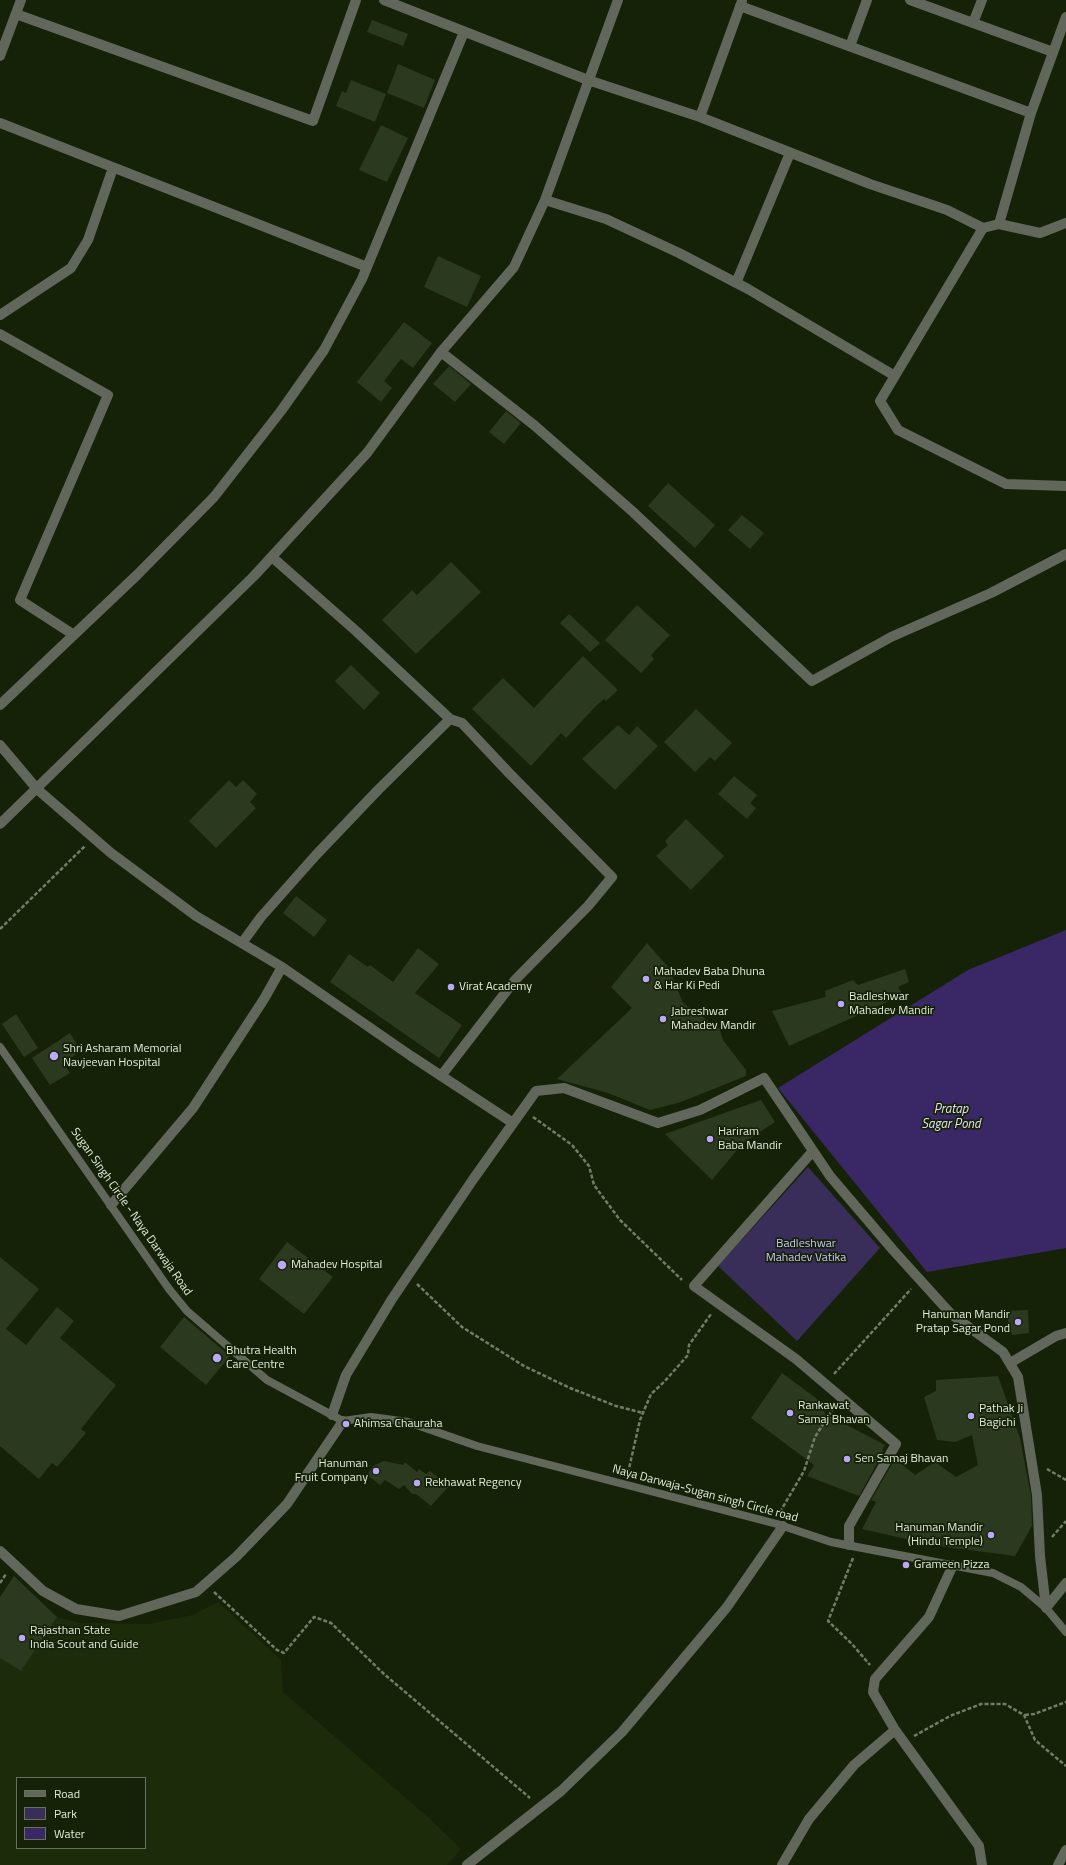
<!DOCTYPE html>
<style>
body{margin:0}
#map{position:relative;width:1066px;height:1865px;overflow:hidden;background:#162208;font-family:"Titillium Web",sans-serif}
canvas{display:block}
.legend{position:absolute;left:16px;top:1777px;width:130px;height:72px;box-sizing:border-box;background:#162208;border:1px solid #67725c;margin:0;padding:5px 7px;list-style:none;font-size:12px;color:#e1ead9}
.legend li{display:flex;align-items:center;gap:8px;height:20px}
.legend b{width:20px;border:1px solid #67725c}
</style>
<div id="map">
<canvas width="1066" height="1865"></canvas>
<ul class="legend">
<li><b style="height:5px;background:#61685b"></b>Road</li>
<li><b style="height:11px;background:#392d5a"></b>Park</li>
<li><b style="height:11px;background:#3a2866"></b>Water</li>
</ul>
</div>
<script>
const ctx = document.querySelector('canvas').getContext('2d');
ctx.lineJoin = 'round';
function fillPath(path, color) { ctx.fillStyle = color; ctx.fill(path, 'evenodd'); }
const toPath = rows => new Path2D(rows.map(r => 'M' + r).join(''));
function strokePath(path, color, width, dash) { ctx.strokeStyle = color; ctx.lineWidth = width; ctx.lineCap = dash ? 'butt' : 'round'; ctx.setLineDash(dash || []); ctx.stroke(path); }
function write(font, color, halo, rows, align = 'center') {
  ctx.font = font + ' "Titillium Web",sans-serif'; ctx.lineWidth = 3.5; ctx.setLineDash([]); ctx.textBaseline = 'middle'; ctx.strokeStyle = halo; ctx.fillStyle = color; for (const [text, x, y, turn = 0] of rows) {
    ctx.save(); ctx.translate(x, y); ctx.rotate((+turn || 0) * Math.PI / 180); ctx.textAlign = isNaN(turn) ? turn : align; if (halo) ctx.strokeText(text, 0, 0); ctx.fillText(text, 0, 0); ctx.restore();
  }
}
fillPath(toPath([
 [218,1602,281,1660,283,1692,428,1817,461,1849,447,1865,0,1865,0,1658,21,1671,57,1617,80,1623,149,1624,193,1615],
 [17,1778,145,1778,145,1848,17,1848]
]), '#1c2c0a');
fillPath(toPath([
 [808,1167,880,1248,797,1341,718,1266]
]), '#392d5a');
fillPath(toPath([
 [1066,930,1066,1248,927,1272,778,1088,968,970]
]), '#3a2866');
fillPath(toPath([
 [372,20,408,34,403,46,367,32],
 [398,64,435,80,424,108,387,93],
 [351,80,386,94,375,122,336,106,342,91,346,93],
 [381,125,408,138,387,182,359,170],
 [438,256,481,276,467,307,424,287],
 [404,322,432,343,413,368,401,359,384,381,392,388,381,402,357,382],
 [449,366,471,384,455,402,433,384],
 [506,411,521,423,504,444,489,432],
 [668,483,715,525,695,548,648,506],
 [742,515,764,533,750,549,728,530],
 [451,562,481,592,416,654,382,620,412,590,417,595],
 [637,605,670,635,651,655,654,659,641,673,605,640],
 [569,614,600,643,590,652,560,623],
 [583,656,618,690,606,701,604,699,596,706,566,738,561,733,531,766,472,709,503,678,534,708],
 [351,665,380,693,364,710,335,681],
 [696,709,732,743,715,761,710,757,695,772,664,742],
 [618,725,629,735,637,726,658,746,615,790,582,759],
 [734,776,757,795,750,803,756,808,747,819,718,794],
 [229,780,236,787,243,780,257,794,250,802,256,808,216,848,189,821],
 [686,819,724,856,691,890,656,856,668,845,665,841],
 [296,896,327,920,314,937,283,913],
 [647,943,669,968,683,1003,720,1029,723,1040,746,1070,746,1076,681,1102,650,1110,608,1093,557,1079,632,1008,611,987],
 [418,948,439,964,415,993,462,1025,439,1058,330,982,349,954,368,967,370,965,393,982],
 [905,969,909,982,898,987,903,995,789,1046,772,1011,826,997,825,991,853,980,858,985],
 [16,1014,38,1048,24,1057,2,1024],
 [70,1033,81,1051,63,1063,70,1073,50,1085,32,1058],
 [761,1100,775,1122,743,1143,712,1180,665,1134],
 [287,1242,333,1277,304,1314,259,1279],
 [0,1257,39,1289,6,1329,26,1345,57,1307,74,1321,60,1338,116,1385,81,1429,86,1433,57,1467,52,1463,39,1479,0,1446],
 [1028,1310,1029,1333,1012,1335,1005,1311],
 [184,1317,230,1356,206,1385,160,1347],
 [782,1373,828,1407,824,1413,885,1445,882,1450,884,1451,859,1496,807,1476,814,1465,751,1418],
 [998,1376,1020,1438,1031,1496,1032,1526,1015,1556,938,1546,862,1529,876,1502,871,1500,895,1459,915,1475,935,1462,956,1477,978,1465,972,1435,955,1442,937,1440,924,1397,936,1391,936,1380],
 [384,1461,403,1465,405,1462,417,1472,419,1469,426,1474,430,1471,449,1486,431,1506,416,1494,412,1494,404,1485,399,1489,385,1480,380,1485,367,1475,373,1466],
 [14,1576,57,1617,21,1671,0,1658,0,1597]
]), '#2b391e');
strokePath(toPath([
 [0,929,85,846],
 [533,1117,572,1145,589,1166,594,1185,620,1220,682,1280],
 [417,1284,462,1327,524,1366,570,1388,616,1406,643,1413],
 [834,1374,911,1289],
 [1047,1469,1066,1480],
 [628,1473,640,1420,651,1394,664,1382,688,1355,689,1345,711,1314],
 [780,1512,804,1471,815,1437,834,1407],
 [1052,1537,1066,1521],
 [853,1558,828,1621,852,1644,870,1665],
 [0,1583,6,1574],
 [214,1592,277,1650,284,1653,314,1617,331,1623,384,1674,530,1798],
 [1025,1715,1034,1714,1066,1702],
 [914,1736,950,1716,981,1704,1005,1704,1024,1715,1035,1740,1066,1766]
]), '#727d67', 2.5, [4, 2]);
strokePath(toPath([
 [0,1047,169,1289,187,1311,267,1380,343,1421,371,1417,408,1422,477,1446,777,1524,831,1542,993,1573,1021,1587,1046,1608,1066,1632]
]), '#61685b', 8);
strokePath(toPath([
 [384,0,588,80,700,117,870,184,947,210,983,228,999,224,1040,233,1066,223],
 [910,0,1053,52],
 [740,6,1031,113],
 [16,14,313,121,356,0],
 [973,23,982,0],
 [850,46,867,0],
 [0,56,21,0],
 [700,117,742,1],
 [0,123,367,267],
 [545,200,606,219,679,253,748,289,895,376],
 [999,224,1031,113,1066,17],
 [983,228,880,401,898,430,1006,484,1066,486],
 [736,283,790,153],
 [0,315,71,268,88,240,113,168],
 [0,334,108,395,20,600,74,635],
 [441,352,534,425,632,511,812,681,891,637,991,593,1066,554],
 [272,557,356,631,450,719],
 [0,705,137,575,214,497,281,411,324,350,362,279,464,32],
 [0,745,37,789,111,853,196,916,282,967],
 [0,824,254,576,367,453,441,352,514,267,545,200,618,0],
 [242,943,261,917,316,855,378,790,450,719,462,723,509,773,612,877,588,906,515,980,441,1076],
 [813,1151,694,1286,796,1359,896,1444,849,1526,849,1545],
 [111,1205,193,1108,264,999,282,967,411,1056,513,1123],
 [1010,1363,1056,1336,1066,1333],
 [332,1415,346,1375,392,1299,474,1178,536,1091,564,1088,658,1123,700,1110,764,1078,830,1176,893,1250,951,1314,1003,1352,1018,1377,1037,1495,1040,1556,1046,1608],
 [0,1551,43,1591,76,1609,119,1616,196,1592,237,1556,287,1504,343,1421],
 [953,1565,929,1617,875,1679,873,1692,895,1730,979,1846,982,1865],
 [1046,1608,1066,1583],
 [467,1865,561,1791,622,1732,727,1607,783,1526],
 [782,1865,809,1819,854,1765,895,1730],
 [1058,1865,1066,1850]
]), '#61685b', 10);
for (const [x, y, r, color] of [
 [646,979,4,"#baaaf6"],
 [451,987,4,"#baaaf6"],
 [841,1004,4,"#baaaf6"],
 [663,1019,4,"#baaaf6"],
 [54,1056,5,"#baaaf6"],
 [710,1139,4,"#baaaf6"],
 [282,1265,5,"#baaaf6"],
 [1018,1322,4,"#baaaf6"],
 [217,1358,5,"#baaaf6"],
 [790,1413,4,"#baaaf6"],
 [971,1416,4,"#baaaf6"],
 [346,1424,4,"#baaaf6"],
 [847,1459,4,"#baaaf6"],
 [376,1471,4,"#baaaf6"],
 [417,1483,4,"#baaaf6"],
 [991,1535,4,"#baaaf6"],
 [906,1565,4,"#baaaf6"],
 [22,1638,4,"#baaaf6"]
]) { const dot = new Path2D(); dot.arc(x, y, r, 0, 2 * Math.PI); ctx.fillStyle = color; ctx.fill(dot); strokePath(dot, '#162208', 1.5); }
write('12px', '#e1ead9', '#162208', [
 ["Mahadev Baba Dhuna",654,972],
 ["& Har Ki Pedi",654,986],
 ["Virat Academy",459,987],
 ["Badleshwar",849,997],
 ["Mahadev Mandir",849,1011],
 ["Jabreshwar",671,1012],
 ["Mahadev Mandir",671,1026],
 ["Shri Asharam Memorial",63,1049],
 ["Navjeevan Hospital",63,1063],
 ["Hariram",718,1132],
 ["Baba Mandir",718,1146],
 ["Mahadev Hospital",291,1265],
 ["Hanuman Mandir",1010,1315,"right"],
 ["Pratap Sagar Pond",1010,1329,"right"],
 ["Bhutra Health",226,1351],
 ["Care Centre",226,1365],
 ["Rankawat",798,1406],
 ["Samaj Bhavan",798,1420],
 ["Pathak Ji",979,1409],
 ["Bagichi",979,1423],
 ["Ahimsa Chauraha",354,1424],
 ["Sen Samaj Bhavan",855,1459],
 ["Hanuman",368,1464,"right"],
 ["Fruit Company",368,1478,"right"],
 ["Rekhawat Regency",425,1483],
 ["Hanuman Mandir",983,1528,"right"],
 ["(Hindu Temple)",983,1542,"right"],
 ["Grameen Pizza",914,1565],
 ["Rajasthan State",30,1631],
 ["India Scout and Guide",30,1645]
], 'left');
write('12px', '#e1ead9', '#162208', [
 ["Sugan Singh Circle - Naya Darwaja Road",131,1212,55],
 ["Naya Darwaja-Sugan singh Circle road",705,1494,15]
]);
write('12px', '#ccc1fb', '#162208', [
 ["Badleshwar",806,1244],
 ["Mahadev Vatika",806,1258]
]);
write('italic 13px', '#e3e0f4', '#162208', [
 ["Pratap",951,1110],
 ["Sagar Pond",951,1125]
]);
</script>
